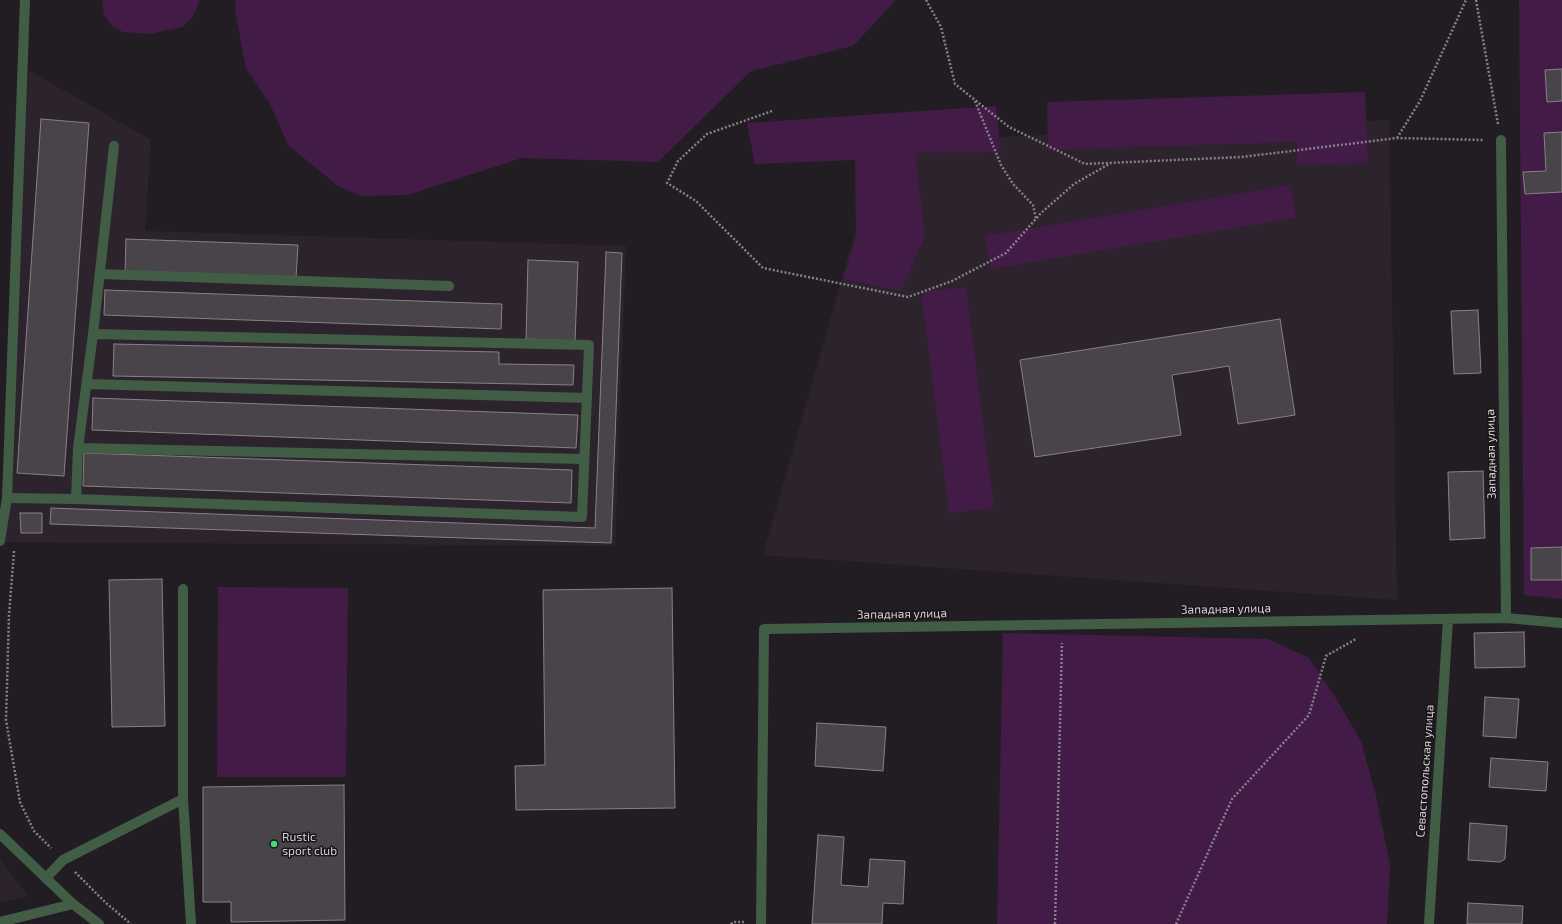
<!DOCTYPE html>
<meta charset="utf-8">
<style>
body{margin:0}
canvas{display:block;background:#211d22}
</style>
<canvas width="1562" height="924"></canvas>
<script>
const ctx = document.querySelector('canvas').getContext('2d');
ctx.lineJoin = 'round';
function fillPath(path, color) { ctx.fillStyle = color; ctx.fill(path, 'evenodd'); }
const toPath = rows => new Path2D(rows.map(r => 'M' + r).join(''));
function strokePath(path, color, width, dash) { ctx.strokeStyle = color; ctx.lineWidth = width; ctx.lineCap = dash ? 'butt' : 'round'; ctx.setLineDash(dash || []); ctx.stroke(path); }
function write(font, color, halo, rows, align = 'center') {
  ctx.font = font + ' "Exo 2",sans-serif'; ctx.lineWidth = 3; ctx.setLineDash([]); ctx.textBaseline = 'middle'; ctx.strokeStyle = halo; ctx.fillStyle = color; for (const [text, x, y, turn = 0] of rows) {
    ctx.save(); ctx.translate(x, y); ctx.rotate((+turn || 0) * Math.PI / 180); ctx.textAlign = isNaN(turn) ? turn : align; if (halo) ctx.strokeText(text, 0, 0); ctx.fillText(text, 0, 0); ctx.restore();
  }
}
fillPath(toPath([
 [28,70,151,140,145,231,626,246,615,546,0,542,0,522],
 [1389,120,1397,600,763,555,881,142],
 [0,860,28,896,0,903]
]), '#2c232d');
fillPath(toPath([
 [102,0,200,0,192,18,182,27,149,34,123,32,112,26,104,14],
 [236,0,896,0,853,46,751,71,658,162,522,158,408,195,361,196,338,186,288,145,270,104,246,68,235,10],
 [1519,0,1562,0,1562,599,1524,595],
 [1365,92,1368,163,1297,165,1297,142,1048,150,1047,102],
 [996,106,1001,152,915,153,925,236,901,291,843,279,856,238,855,160,755,164,747,123],
 [1291,185,1296,218,991,269,985,236],
 [966,287,994,508,949,513,921,292],
 [218,587,348,588,346,777,217,777],
 [1003,633,1268,639,1309,658,1337,700,1361,741,1376,796,1390,865,1387,924,997,924]
]), '#421c47');
const building = toPath([
 [1562,69,1562,101,1547,102,1545,70,1562,69],
 [41,119,89,123,64,476,17,473,41,119],
 [1562,132,1562,192,1525,194,1523,172,1546,171,1544,133,1562,132],
 [126,239,298,245,296,278,125,272,126,239],
 [606,252,622,253,611,543,50,524,51,508,595,528,606,252],
 [528,260,578,262,575,341,526,339,528,260],
 [105,290,502,304,501,329,104,315,105,290],
 [1478,310,1481,373,1454,374,1451,311,1478,310],
 [1280,319,1295,415,1238,424,1229,366,1172,375,1181,435,1035,457,1020,360,1280,319],
 [114,344,499,352,499,364,574,365,573,385,113,376,114,344],
 [93,398,578,415,576,448,92,430,93,398],
 [84,453,572,470,571,503,83,486,84,453],
 [1483,471,1485,538,1450,540,1448,472,1483,471],
 [20,513,42,513,42,533,21,533,20,513],
 [1562,547,1562,580,1531,580,1531,548,1562,547],
 [162,579,165,726,112,727,109,580,162,579],
 [672,588,675,808,516,810,515,766,545,765,543,590,672,588],
 [1524,632,1525,667,1475,668,1474,633,1524,632],
 [1485,697,1519,699,1516,738,1483,736,1485,697],
 [817,723,886,727,883,771,815,766,817,723],
 [1491,758,1548,762,1546,791,1489,787,1491,758],
 [344,785,345,920,231,922,231,902,203,902,203,787,344,785],
 [1470,823,1507,826,1505,859,1500,862,1468,860,1470,823],
 [818,835,844,837,841,885,868,887,870,859,905,861,903,904,883,903,882,924,812,924,818,835],
 [1468,903,1523,906,1522,924,1467,924,1468,903]
]);
fillPath(building, '#49444a');
strokePath(building, '#878187', 1);
strokePath(toPath([
 [926,0,941,27,955,84,1009,127,1085,164,1242,157,1397,138,1483,140],
 [1476,0,1498,124],
 [975,101,1001,165,1013,184,1033,205,1036,219],
 [772,111,707,134,678,161,667,183,696,201,763,268,908,297,952,281,1006,253,1041,213,1074,184,1111,163],
 [1397,138,1420,101,1466,0],
 [14,551,9,615,6,720,20,802,34,831,51,848],
 [75,872,106,903,131,924],
 [731,924,733,922,744,922],
 [1055,924,1062,643],
 [1176,924,1232,799,1309,715,1326,656,1356,639]
]), '#858186', 2.5, [2, 2]);
strokePath(toPath([
 [100,274,449,286],
 [93,334,114,146],
 [87,384,587,398],
 [78,448,584,459],
 [7,498,76,499,582,517,589,345,93,334,78,448,76,499],
 [183,589,183,799],
 [46,878,63,860,183,799,191,924]
]), '#415d46', 10);
strokePath(toPath([
 [0,541,7,498,25,0],
 [1506,618,1562,623],
 [0,834,73,904,99,924],
 [0,922,73,904],
 [761,924,764,629,1506,618,1501,140],
 [1429,924,1448,619]
]), '#415d46', 10);
for (const [x, y, r, color] of [
 [274,844,4,"#4bd677"]
]) { const dot = new Path2D(); dot.arc(x, y, r, 0, 2 * Math.PI); ctx.fillStyle = color; ctx.fill(dot); strokePath(dot, '#181418', 1.5); }
write('12px', '#d7d4d8', '#181418', [
 ["Западная улица",1491,454,-91],
 ["Западная улица",1226,609,-1],
 ["Западная улица",902,614,-1],
 ["Севастопольская улица",1425,771,-86]
]);
write('12px', '#d7d4d8', '#181418', [
 ["Rustic",282,837],
 ["sport club",282,851]
], 'left');
</script>
